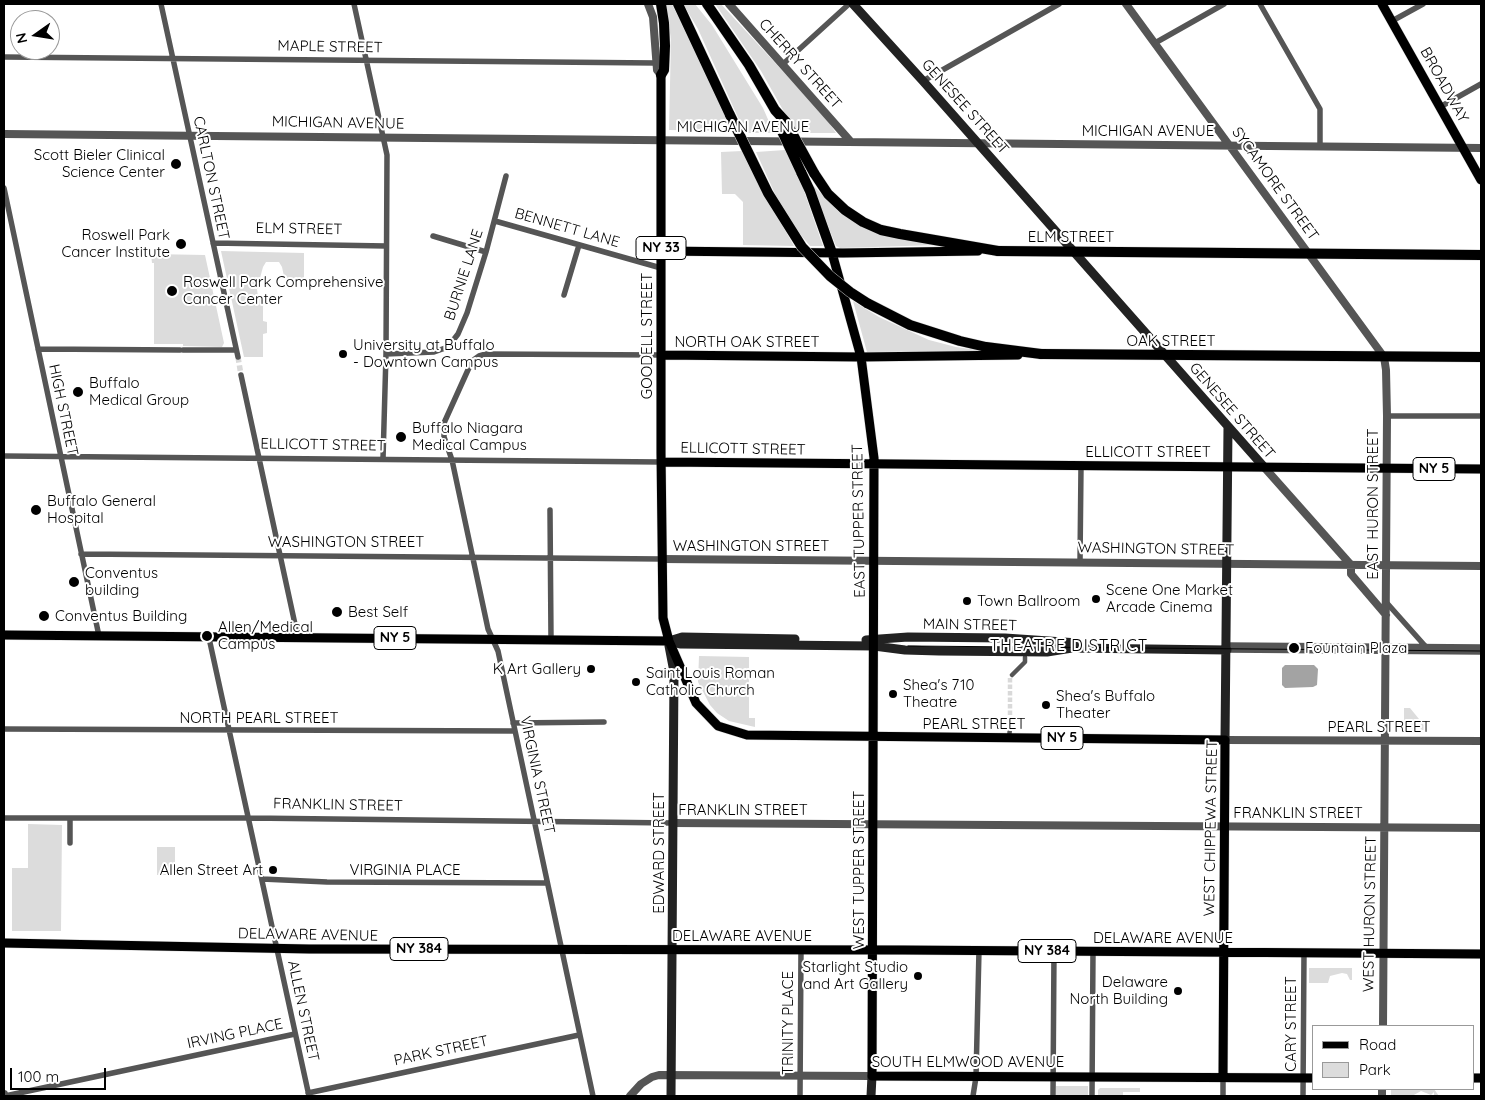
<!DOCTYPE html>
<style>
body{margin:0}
#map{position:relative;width:1485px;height:1100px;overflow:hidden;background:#fff;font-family:Quicksand,sans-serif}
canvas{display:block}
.frame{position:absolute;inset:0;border:5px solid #000;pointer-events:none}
.legend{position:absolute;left:1312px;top:1025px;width:162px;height:65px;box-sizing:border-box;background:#fff;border:1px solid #999;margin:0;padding:6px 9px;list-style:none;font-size:15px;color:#000}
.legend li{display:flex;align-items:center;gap:10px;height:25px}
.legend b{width:25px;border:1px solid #999}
.north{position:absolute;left:10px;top:10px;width:50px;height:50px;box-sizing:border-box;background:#fff;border:1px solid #999;border-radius:50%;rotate:257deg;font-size:14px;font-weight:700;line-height:20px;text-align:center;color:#000}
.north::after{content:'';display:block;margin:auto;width:18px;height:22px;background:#000;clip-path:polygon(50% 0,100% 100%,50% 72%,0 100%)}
.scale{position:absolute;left:10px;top:1068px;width:96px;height:22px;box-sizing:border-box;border:2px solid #000;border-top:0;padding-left:6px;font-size:15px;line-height:18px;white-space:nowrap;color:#000;-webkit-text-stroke:4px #fff;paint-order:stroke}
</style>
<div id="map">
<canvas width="1485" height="1100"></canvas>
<div class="frame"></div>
<ul class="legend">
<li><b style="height:6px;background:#000"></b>Road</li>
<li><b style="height:14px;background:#dcdcdc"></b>Park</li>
</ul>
<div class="north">N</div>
<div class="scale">100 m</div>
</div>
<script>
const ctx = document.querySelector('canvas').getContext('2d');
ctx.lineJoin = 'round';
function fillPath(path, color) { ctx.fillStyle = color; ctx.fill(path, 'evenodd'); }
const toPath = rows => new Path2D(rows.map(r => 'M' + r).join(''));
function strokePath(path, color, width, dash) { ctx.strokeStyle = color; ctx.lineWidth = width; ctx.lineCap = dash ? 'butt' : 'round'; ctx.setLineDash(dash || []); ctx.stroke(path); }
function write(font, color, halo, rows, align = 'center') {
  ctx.font = font + ' Quicksand,sans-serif'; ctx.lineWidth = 4; ctx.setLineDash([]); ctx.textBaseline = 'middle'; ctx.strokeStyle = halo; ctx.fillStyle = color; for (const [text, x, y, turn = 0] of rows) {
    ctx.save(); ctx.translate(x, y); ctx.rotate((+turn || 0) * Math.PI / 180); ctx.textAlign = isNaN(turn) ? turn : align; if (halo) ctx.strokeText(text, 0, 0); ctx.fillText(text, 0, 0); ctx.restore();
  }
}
fillPath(toPath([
 [666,4,672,4,733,131,669,130,671,40],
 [683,4,695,4,712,25,763,108,774,133,745,133,698,29],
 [715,4,721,4,825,117,836,133,796,133,761,71],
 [785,150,802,185,823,246,810,246,795,228,776,196,756,152],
 [742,151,764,193,794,246,743,245,743,202,735,194,722,194,721,152],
 [811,183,838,211,853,221,937,245,840,248,836,246],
 [221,251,304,253,304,281,285,281,282,267,279,262,266,262,263,267,260,278,259,288,257,289,258,297,263,297,263,321,267,322,267,333,263,334,263,357,244,357],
 [151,254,205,255,224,343,222,347,183,346,183,344,154,344,154,263,152,263],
 [853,301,879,317,929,340,956,347,985,351,867,352],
 [699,656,749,657,749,718,755,718,755,727,729,721,717,713,710,705,698,682],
 [1404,708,1410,708,1428,730,1404,730],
 [28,824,62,825,61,931,12,931,12,868,28,868],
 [157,847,175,847,175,875,157,875],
 [1309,968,1352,968,1352,980,1350,980,1347,974,1342,973,1330,976,1328,983,1309,983],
 [1056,1086,1088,1086,1088,1096,1056,1096],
 [1100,1088,1140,1088,1140,1092,1123,1092,1123,1096,1098,1096,1098,1090],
 [1391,1089,1434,1089,1439,1096,1434,1096,1434,1092,1431,1095,1421,1091,1412,1096,1391,1096]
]), '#dcdcdc');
fillPath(toPath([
 [1285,665,1314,665,1318,669,1317,685,1313,687,1285,688,1282,685,1282,668]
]), '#a3a3a3');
strokePath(toPath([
 [1010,728,1010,677,1012,675]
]), '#d9d9d9', 4.5, [4.5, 2]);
strokePath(toPath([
 [238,357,241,375]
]), '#d9d9d9', 5.5, [5.5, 3]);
const primary = toPath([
 [1382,4,1481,180],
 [661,75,661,453,663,618,669,641,696,703,718,726,747,735,1225,740,1223,1077],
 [661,251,843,253,978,251],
 [832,253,861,357,874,458,872,1076,1314,1078],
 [661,355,861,357,1018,355],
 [661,462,1481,469],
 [4,635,669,641],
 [4,943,309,949,903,950,1481,954],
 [1474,1078,1481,1078]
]);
const trunk = toPath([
 [998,251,1481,255],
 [1041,354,1481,357]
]);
const motorway = toPath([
 [661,4,664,23,665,46,664,70,661,75],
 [678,4,730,115],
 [707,4,749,65,775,110,786,122],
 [801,172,810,191,832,253],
 [814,173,828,194,845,210,863,222,881,230,900,234,998,251],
 [867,303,910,325,960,341,986,347,1041,354]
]);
strokePath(primary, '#dbdbdb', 10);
strokePath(trunk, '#dbdbdb', 11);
strokePath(motorway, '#dbdbdb', 11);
strokePath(toPath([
 [1012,675,1025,662,1025,657],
 [1009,738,1010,728]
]), '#555', 4.5);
strokePath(toPath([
 [161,4,238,357],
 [354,4,387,155,386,354,383,459],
 [1260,4,1320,109,1320,146],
 [1392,21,1423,4],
 [1155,43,1224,4],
 [4,57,656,63],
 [783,64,849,4],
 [923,81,1059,4],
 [1440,107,1481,84],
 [4,188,99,636],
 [495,221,661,268],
 [433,236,486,252],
 [213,243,386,246],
 [564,295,579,245],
 [38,349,180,350],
 [183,350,236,350],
 [386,354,434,352,448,347,458,334,467,313,486,252,506,176],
 [241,375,298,638],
 [1387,416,1481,416],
 [4,456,661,462],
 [550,510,551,639],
 [81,554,662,559],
 [1080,562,1081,466],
 [1386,602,1426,647],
 [209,638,309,1096],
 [1227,645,1481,647],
 [1227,650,1481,652],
 [513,723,604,722],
 [4,729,515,731],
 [4,818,249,818,673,823],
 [70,818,70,843],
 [262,879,327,882,547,883],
 [1223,1077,1223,1096],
 [308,1093,579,1035],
 [5,1096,295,1034],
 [593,1096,498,651,488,629,452,460,444,437,444,423,472,361,479,356,486,354,661,355],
 [800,1096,801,950],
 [973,1096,976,1077,979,950],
 [1053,1096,1054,951],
 [1092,1096,1093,951],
 [1303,1096,1304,953]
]), '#555', 5.5);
strokePath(toPath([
 [648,4,653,17,657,70,661,75],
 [729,4,851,142],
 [1126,4,1384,357,1386,370,1387,416,1383,1026],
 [4,134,1481,148],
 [1264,467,1351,565,1351,574,1386,615],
 [662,559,1481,566],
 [1225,740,1481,741],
 [673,823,1481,828],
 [4,1094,4,1096],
 [630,1096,641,1084,652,1077,659,1075,872,1076],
 [1382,1096,1382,1089]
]), '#555', 8);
strokePath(toPath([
 [853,4,923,81,1264,467],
 [866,640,908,637,1005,638,1078,643],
 [669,641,680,644,874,646,905,650,939,651,1047,652,1072,648,1227,650],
 [669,641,682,637,795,639],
 [669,646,674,672,671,1096],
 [1225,740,1228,427],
 [871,1096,872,1076]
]), '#222', 9);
strokePath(primary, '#000', 9);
strokePath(trunk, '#000', 10);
strokePath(motorway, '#000', 10);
strokePath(toPath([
 [908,646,1481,651]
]), '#000', 1);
const motorwayBridge = toPath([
 [730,115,768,193,802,247,830,276,850,292,867,303],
 [786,122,814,173],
 [779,125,801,172]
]);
strokePath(motorwayBridge, '#dbdbdb', 11, []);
strokePath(motorwayBridge, '#000', 10);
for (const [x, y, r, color] of [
 [176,164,6,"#000"],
 [181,244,6,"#000"],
 [172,291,6,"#000"],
 [343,354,5,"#000"],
 [78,392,6,"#000"],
 [401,437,6,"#000"],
 [36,510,6,"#000"],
 [74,582,6,"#000"],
 [1096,599,5,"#000"],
 [967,601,5,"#000"],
 [337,612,6,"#000"],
 [44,616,6,"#000"],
 [207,636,6,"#000"],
 [1294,648,6,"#000"],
 [591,669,5,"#000"],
 [636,682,5,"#000"],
 [893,694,5,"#000"],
 [1046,705,5,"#000"],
 [273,870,5,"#000"],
 [918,976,5,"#000"],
 [1178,991,5,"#000"]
]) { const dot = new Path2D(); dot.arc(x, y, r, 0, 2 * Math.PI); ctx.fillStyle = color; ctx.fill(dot); strokePath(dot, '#fff', 2); }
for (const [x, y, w] of [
 [661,248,50],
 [1434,469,42],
 [395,638,42],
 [1062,738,42],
 [419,949,58],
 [1047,951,58]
]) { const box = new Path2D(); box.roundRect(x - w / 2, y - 11.5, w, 23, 4); ctx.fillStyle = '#fff'; ctx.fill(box); strokePath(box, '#000', 1); }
write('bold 14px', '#000', null, [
 ["NY 33",661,248],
 ["NY 5",1434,469],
 ["NY 5",395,638],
 ["NY 5",1062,738],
 ["NY 384",419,949],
 ["NY 384",1047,951]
]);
write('15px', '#000', '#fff', [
 ["MAPLE STREET",330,47,1],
 ["CHERRY STREET",800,64,48],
 ["BROADWAY",1444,85,61],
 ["GENESEE STREET",965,107,48],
 ["MICHIGAN AVENUE",338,123,1],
 ["MICHIGAN AVENUE",743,127],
 ["MICHIGAN AVENUE",1148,131],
 ["CARLTON STREET",211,178,78],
 ["SYCAMORE STREET",1275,184,54],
 ["BENNETT LANE",567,228,16],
 ["ELM STREET",299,229,1],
 ["ELM STREET",1071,237],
 ["BURNIE LANE",464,275,-72],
 ["GOODELL STREET",647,336,-90],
 ["OAK STREET",1171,341],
 ["NORTH OAK STREET",747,342],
 ["HIGH STREET",63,410,78],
 ["GENESEE STREET",1232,411,49],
 ["ELLICOTT STREET",323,445,1],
 ["ELLICOTT STREET",743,449,1],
 ["ELLICOTT STREET",1148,452],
 ["EAST HURON STREET",1373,504,-90],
 ["EAST TUPPER STREET",859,521,-91],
 ["WASHINGTON STREET",346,542],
 ["WASHINGTON STREET",751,546],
 ["WASHINGTON STREET",1156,549,1],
 ["MAIN STREET",970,625,1],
 ["NORTH PEARL STREET",259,718],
 ["PEARL STREET",974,724],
 ["PEARL STREET",1379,727],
 ["VIRGINIA STREET",537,775,78],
 ["FRANKLIN STREET",338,805,1],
 ["FRANKLIN STREET",743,810],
 ["FRANKLIN STREET",1298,813],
 ["WEST CHIPPEWA STREET",1211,828,-89],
 ["EDWARD STREET",659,853,-90],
 ["VIRGINIA PLACE",405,870],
 ["WEST TUPPER STREET",859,870,-90],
 ["WEST HURON STREET",1370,914,-89],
 ["DELAWARE AVENUE",308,935,1],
 ["DELAWARE AVENUE",742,936],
 ["DELAWARE AVENUE",1163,938],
 ["ALLEN STREET",303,1011,78],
 ["TRINITY PLACE",788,1023,-90],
 ["CARY STREET",1291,1024,-90],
 ["IRVING PLACE",235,1034,-12],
 ["PARK STREET",441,1051,-12],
 ["SOUTH ELMWOOD AVENUE",968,1062]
]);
write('15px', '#000', '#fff', [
 ["Scott Bieler Clinical",165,155,"right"],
 ["Science Center",165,172,"right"],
 ["Roswell Park",170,235,"right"],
 ["Cancer Institute",170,252,"right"],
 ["Roswell Park Comprehensive",183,282],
 ["Cancer Center",183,299],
 ["University at Buffalo",353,345],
 ["- Downtown Campus",353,362],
 ["Buffalo",89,383],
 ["Medical Group",89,400],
 ["Buffalo Niagara",412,428],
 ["Medical Campus",412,445],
 ["Buffalo General",47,501],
 ["Hospital",47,518],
 ["Conventus",85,573],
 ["building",85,590],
 ["Scene One Market",1106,590],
 ["Arcade Cinema",1106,607],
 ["Town Ballroom",977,601],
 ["Best Self",348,612],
 ["Conventus Building",55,616],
 ["Allen/Medical",218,627],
 ["Campus",218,644],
 ["Fountain Plaza",1305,648],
 ["K Art Gallery",581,669,"right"],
 ["Saint Louis Roman",646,673],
 ["Catholic Church",646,690],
 ["Shea's 710",903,685],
 ["Theatre",903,702],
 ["Shea's Buffalo",1056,696],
 ["Theater",1056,713],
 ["Allen Street Art",263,870,"right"],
 ["Starlight Studio",908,967,"right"],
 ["and Art Gallery",908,984,"right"],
 ["Delaware",1168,982,"right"],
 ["North Building",1168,999,"right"]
], 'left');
ctx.letterSpacing = '1px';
write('16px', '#000', '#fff', [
 ["THEATRE DISTRICT",1069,646]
]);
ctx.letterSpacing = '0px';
</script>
